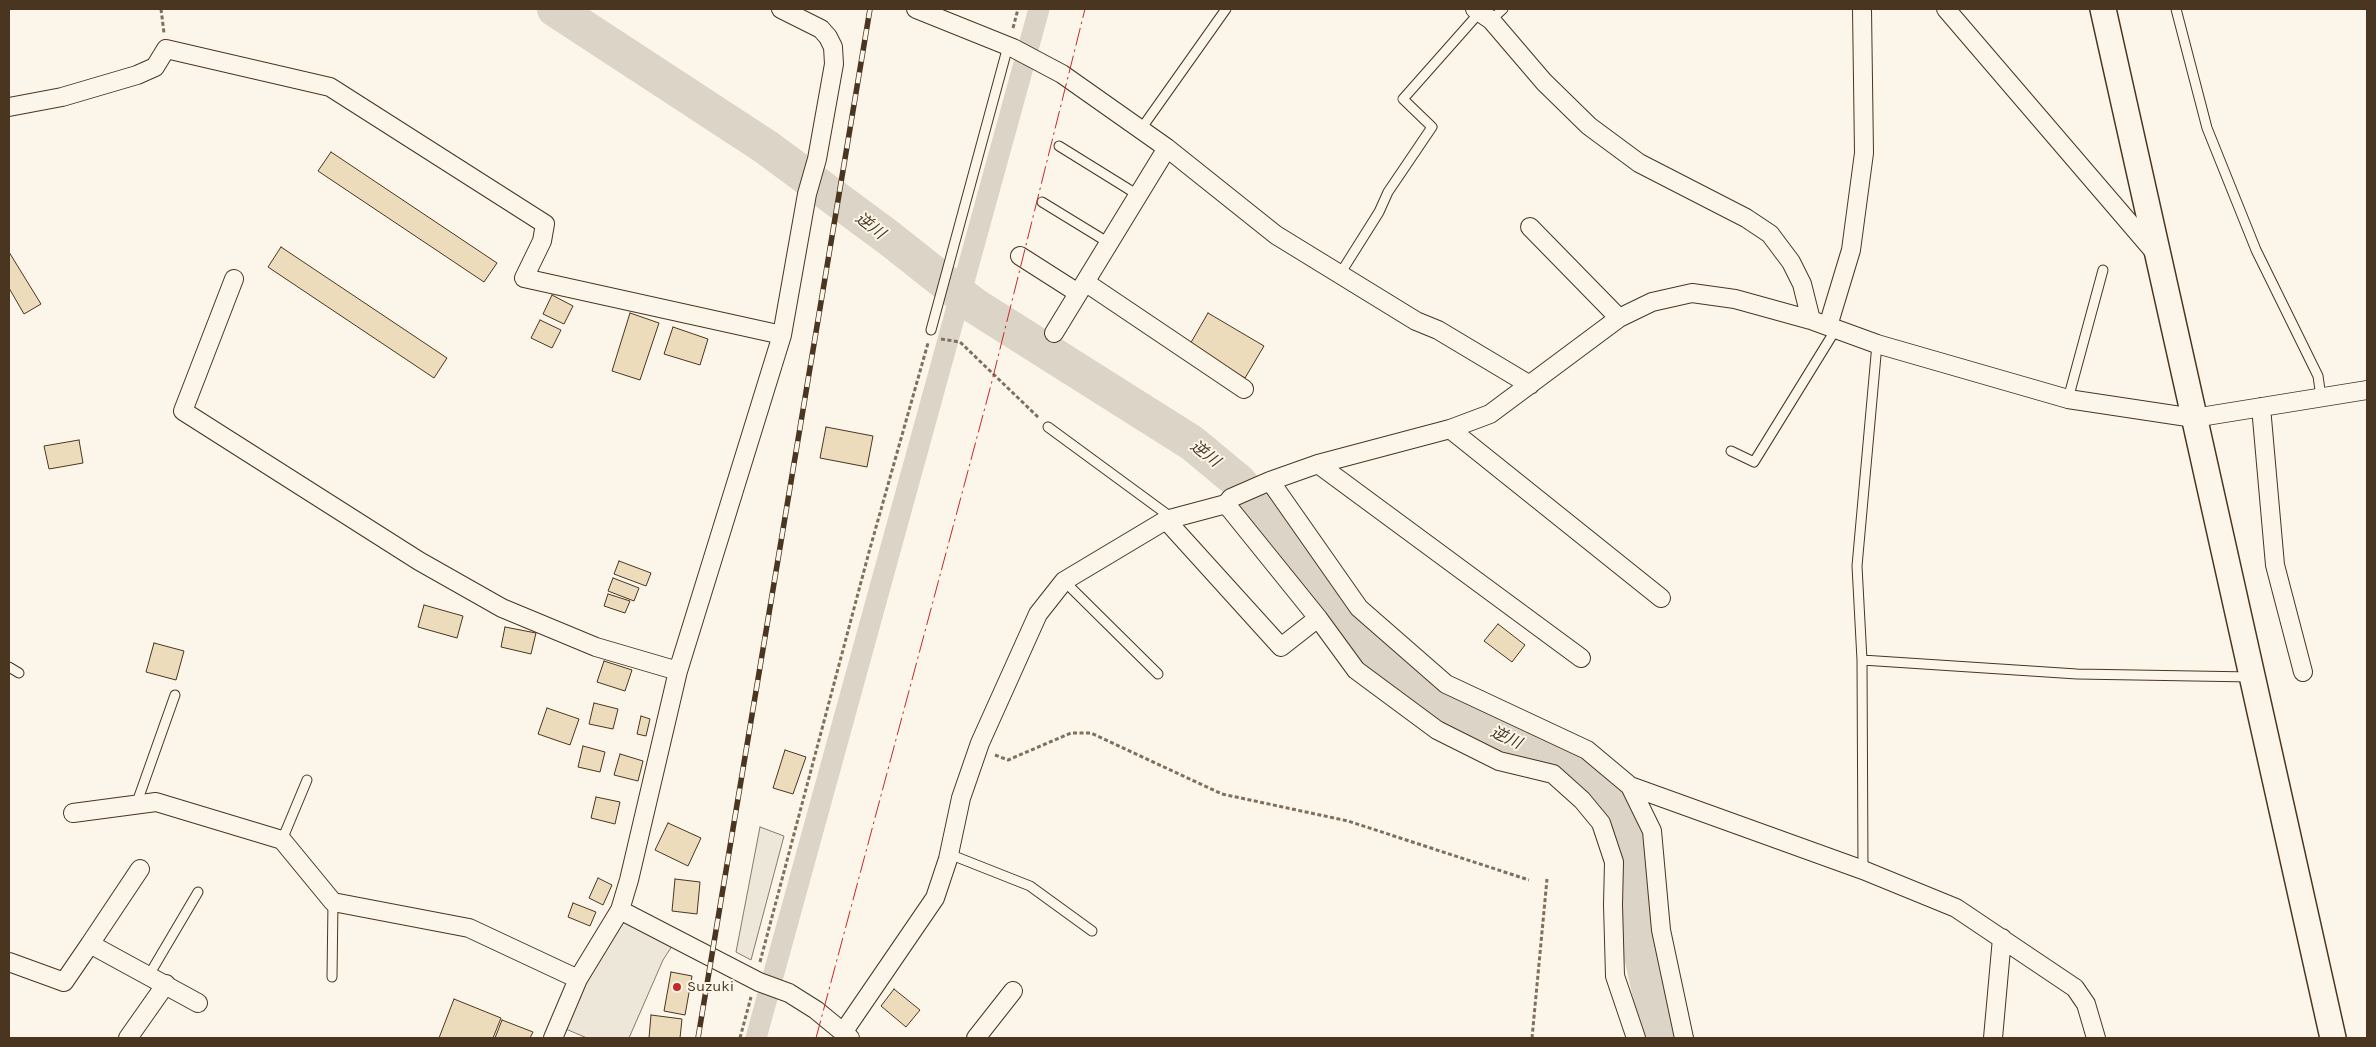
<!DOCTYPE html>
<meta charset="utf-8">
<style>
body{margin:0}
#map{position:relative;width:2376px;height:1047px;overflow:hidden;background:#fbf6e9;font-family:Karla,sans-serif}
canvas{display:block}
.frame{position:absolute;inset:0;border:10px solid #4a3520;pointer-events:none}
</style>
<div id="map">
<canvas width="2376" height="1047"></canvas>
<div class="frame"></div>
</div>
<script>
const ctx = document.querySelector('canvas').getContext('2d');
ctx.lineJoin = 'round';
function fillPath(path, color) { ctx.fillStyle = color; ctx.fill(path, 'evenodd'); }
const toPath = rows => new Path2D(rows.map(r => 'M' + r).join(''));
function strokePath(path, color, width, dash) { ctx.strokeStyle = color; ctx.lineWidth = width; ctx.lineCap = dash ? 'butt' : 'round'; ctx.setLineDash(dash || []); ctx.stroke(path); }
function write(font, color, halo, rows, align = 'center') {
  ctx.font = font + ' Karla,"Noto Sans JP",sans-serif'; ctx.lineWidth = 4; ctx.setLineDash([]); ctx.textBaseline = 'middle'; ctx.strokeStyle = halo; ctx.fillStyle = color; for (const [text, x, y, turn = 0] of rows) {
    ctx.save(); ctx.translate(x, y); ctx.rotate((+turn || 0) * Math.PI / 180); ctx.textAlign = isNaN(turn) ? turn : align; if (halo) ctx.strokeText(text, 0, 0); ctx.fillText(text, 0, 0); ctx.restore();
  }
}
const parking = toPath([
 [760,827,784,836,751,960,736,952,760,827],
 [627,918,674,943,663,960,629,1038,587,1038,561,1027,621,923,627,918]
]);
fillPath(parking, '#ede7d9');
strokePath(parking, '#887966', 1);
strokePath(toPath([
 [756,1038,1039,9]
]), '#dcd4c6', 21);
strokePath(toPath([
 [555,9,766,147,889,238,975,306,1192,443,1239,482,1371,651,1446,710,1516,740,1568,767,1605,793,1621,819,1633,849,1639,942,1660,1038]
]), '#dcd4c6', 36);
const building = toPath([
 [331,152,497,263,484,282,318,171,331,152],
 [281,247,447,358,434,378,268,267,281,247],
 [9,252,41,304,24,314,9,288,9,252],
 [552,295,573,306,564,324,543,314,552,295],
 [630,313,659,323,640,380,612,371,630,313],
 [1208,313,1264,346,1245,378,1189,346,1208,313],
 [540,320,561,330,552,348,531,338,540,320],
 [673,327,708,339,700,365,664,354,673,327],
 [826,427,873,436,867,467,820,458,826,427],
 [79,440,83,463,49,469,44,446,79,440],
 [619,561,651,573,646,586,614,574,619,561],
 [613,578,639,588,634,601,608,591,613,578],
 [608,594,630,601,625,613,604,606,608,594],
 [424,605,463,616,457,638,418,627,424,605],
 [1498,624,1525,645,1512,662,1484,641,1498,624],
 [505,627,536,633,531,654,501,647,505,627],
 [154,643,184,651,176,680,146,672,154,643],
 [604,661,632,670,625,691,597,682,604,661],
 [594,703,618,709,613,729,589,724,594,703],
 [547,708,579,719,570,745,538,734,547,708],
 [641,716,650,719,646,736,637,734,641,716],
 [583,746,605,752,600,772,578,767,583,746],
 [785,750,806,757,793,794,773,788,785,750],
 [620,754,643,761,638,781,614,775,620,754],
 [596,797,620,802,615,824,591,818,596,797],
 [668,823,701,838,688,866,655,850,668,823],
 [598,878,612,885,603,905,589,898,598,878],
 [675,879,700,882,697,914,672,911,675,879],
 [573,903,596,912,590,926,568,917,573,903],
 [671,972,692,976,685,1015,664,1011,671,972],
 [894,989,920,1010,906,1027,881,1006,894,989],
 [454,999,501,1018,493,1038,439,1038,454,999],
 [651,1015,682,1019,680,1038,649,1038,651,1015],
 [502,1020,533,1032,530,1038,495,1038,502,1020]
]);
fillPath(building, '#ecdcbc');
strokePath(building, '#4a3520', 1);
const lane = toPath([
 [2176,9,2207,128,2256,250,2318,376,2321,397],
 [1491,20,1503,9],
 [1141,129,1226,9],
 [1059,146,1138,195],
 [1042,202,1109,243],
 [1340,274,1379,212,1388,192,1432,127,1403,99,1480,12],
 [931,330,1008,46],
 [2068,399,2103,270],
 [1048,427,1172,518],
 [1731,451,1754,462,1836,329],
 [1064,581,1158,674],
 [1862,660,2077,674,2252,677],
 [9,667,19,673],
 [136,805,175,695],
 [282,840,307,780],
 [949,854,1030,886,1092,931],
 [1863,870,1862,660,1857,566,1877,344],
 [149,975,198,892],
 [332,977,333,902]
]);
const street = toPath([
 [916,9,1013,48,1062,74,1167,148,1276,235,1416,321,1438,330,1530,385],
 [1475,9,1491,20,1544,82,1589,126,1639,163,1746,218,1770,234,1791,262,1802,284,1811,320],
 [1946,9,2157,255],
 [9,107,62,97,137,75,155,67,166,49,330,87,545,224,542,241,524,278,782,335],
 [1530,227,1619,318],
 [1020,256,1078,293],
 [234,279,183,411,419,561,502,608,596,647,678,671],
 [1085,282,1244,389],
 [1828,326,1851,250,1864,153,1862,9],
 [1054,333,1167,148],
 [2261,407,2275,565,2303,672],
 [1450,429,1661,598],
 [1318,464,1581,658],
 [1270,481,1359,608,1446,684,1587,750,1630,786,1652,831,1661,930,1684,1038],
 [1226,504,1318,618,1356,670,1437,730,1499,761,1553,774,1582,800,1601,823,1614,862,1613,905,1615,976,1636,1038],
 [1166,520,1281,647,1318,618],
 [1630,786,1863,870,1956,908,2075,988,2086,1004,2096,1038],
 [73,813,156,802,282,840,333,902,469,928,578,979],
 [620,910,759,982,789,993,816,1010,850,1038],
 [90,944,140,869],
 [9,962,64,982,90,944,198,1003],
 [844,1031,935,898,948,859,961,798,980,743,1038,614,1064,581,1166,520,1226,504,1231,498,1270,481,1318,464,1450,429,1490,414,1619,318,1652,302,1692,293,1735,299,1811,320,1877,344,2068,399,2194,418,2367,390],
 [128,1038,166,984],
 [553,1038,578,979,620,910,629,880,678,671,782,335,807,194,817,159,834,64,833,47,828,37,821,29,781,9],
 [976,1038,1013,991],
 [1993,1038,2002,938]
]);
const secondary = toPath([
 [2103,9,2333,1038]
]);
strokePath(lane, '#4a3520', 11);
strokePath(street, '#4a3520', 20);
strokePath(secondary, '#4a3520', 28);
strokePath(toPath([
 [161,9,164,33],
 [1013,28,1018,9],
 [941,339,960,342,1039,418],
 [995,755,1008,760,1071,733,1091,733,1222,794,1348,821,1529,880],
 [760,962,869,552,928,343],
 [740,1038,751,997],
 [1532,1038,1547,879]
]), '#7f6f5c', 3, [4, 2.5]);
strokePath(lane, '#fbf6e9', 9);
strokePath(street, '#fbf6e9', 18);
strokePath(secondary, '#fbf6e9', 25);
const rail = toPath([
 [698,1038,870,9]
]);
strokePath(rail, '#4a3520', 5.5);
strokePath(rail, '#fbf6e9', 4, [11]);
strokePath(toPath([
 [816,1038,991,385,1085,9]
]), '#c62828', 1, [18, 4, 2.5, 4]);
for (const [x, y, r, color] of [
 [677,987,5,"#c62828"]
]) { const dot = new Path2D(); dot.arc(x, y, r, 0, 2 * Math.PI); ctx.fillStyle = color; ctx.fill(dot); strokePath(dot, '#fbf6e9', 2); }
write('15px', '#4a3520', '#fbf6e9', [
 ["Suzuki",687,987]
], 'left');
write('italic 16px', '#4a3520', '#fbf6e9', [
 ["逆川",870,226,37],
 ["逆川",1205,454,38],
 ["逆川",1506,738,25]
]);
</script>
